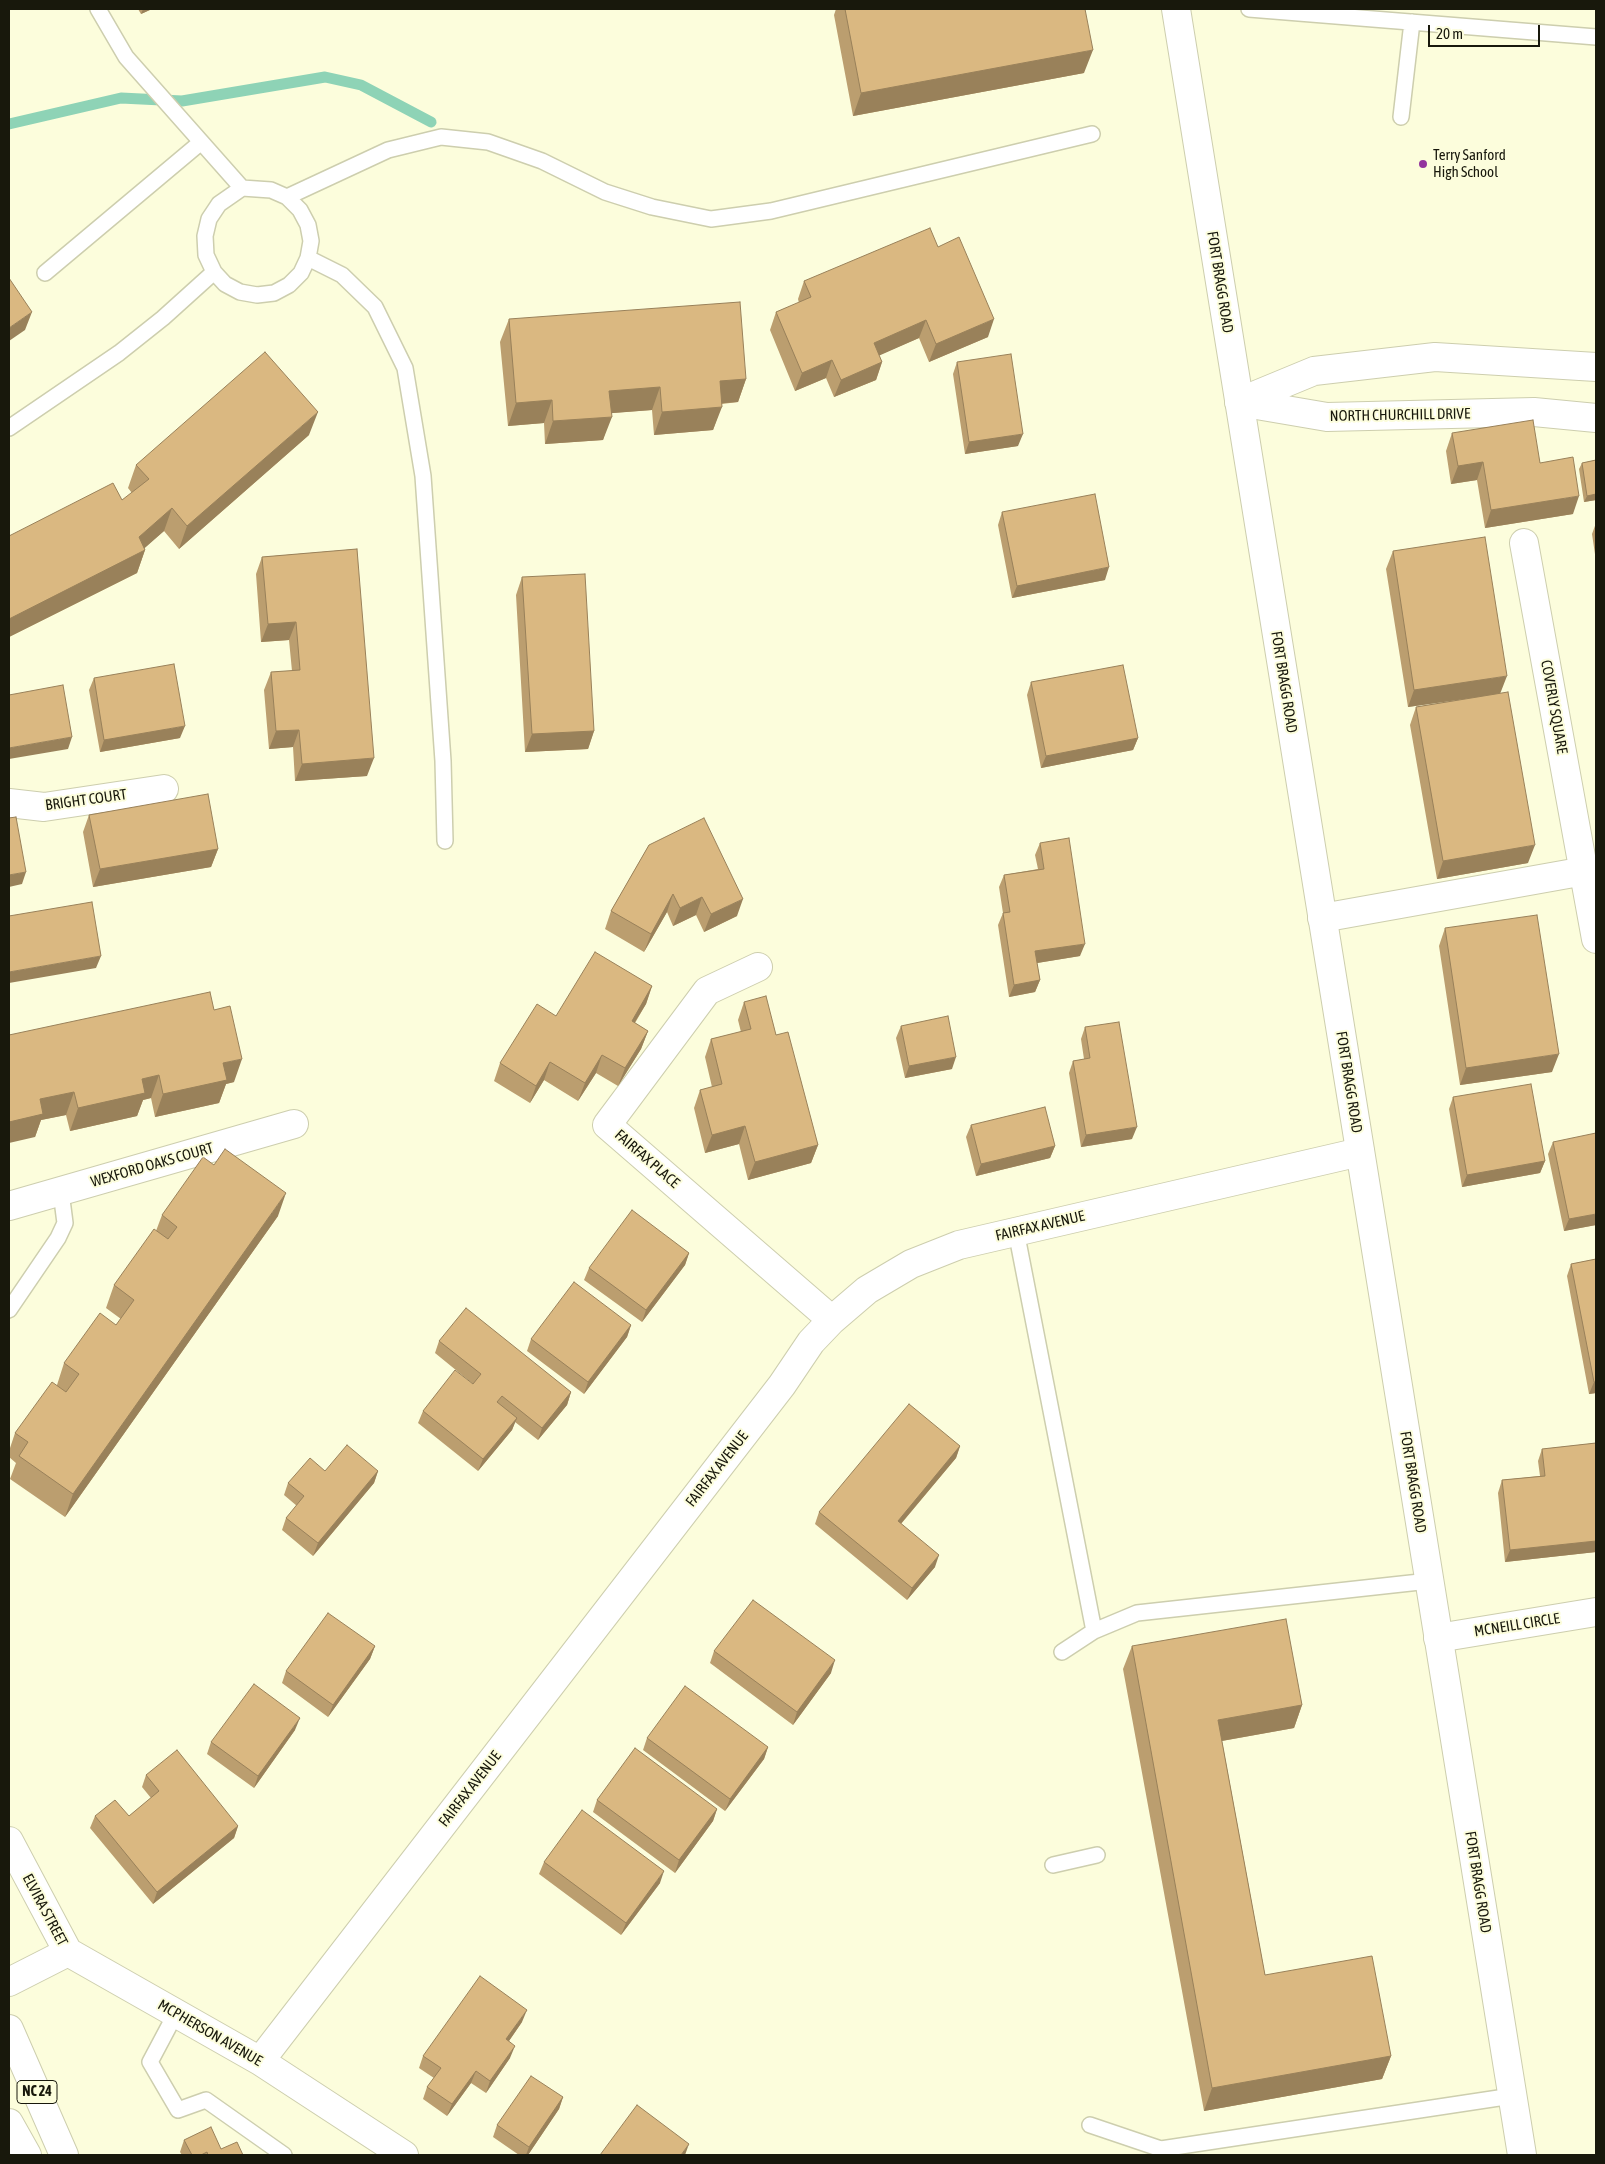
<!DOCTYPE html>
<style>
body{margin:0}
#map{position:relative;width:1605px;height:2164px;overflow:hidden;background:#fcfddc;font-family:"Asap Condensed",sans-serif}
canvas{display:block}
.frame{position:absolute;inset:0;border:10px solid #18180c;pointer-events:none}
.scale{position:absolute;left:1428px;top:25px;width:112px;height:22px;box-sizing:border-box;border:2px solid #18180c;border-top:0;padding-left:6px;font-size:15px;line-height:18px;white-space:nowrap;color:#18180c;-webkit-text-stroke:4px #fcfddc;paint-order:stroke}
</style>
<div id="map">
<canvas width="1605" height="2164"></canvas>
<div class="frame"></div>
<div class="scale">20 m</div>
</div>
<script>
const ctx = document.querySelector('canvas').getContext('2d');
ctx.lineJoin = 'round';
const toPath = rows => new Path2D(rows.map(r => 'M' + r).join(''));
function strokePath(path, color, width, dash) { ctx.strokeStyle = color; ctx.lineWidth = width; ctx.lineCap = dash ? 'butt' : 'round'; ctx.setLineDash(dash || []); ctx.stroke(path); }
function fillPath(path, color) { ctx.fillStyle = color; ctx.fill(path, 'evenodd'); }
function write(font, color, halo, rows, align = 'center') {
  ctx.font = font + ' "Asap Condensed",sans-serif'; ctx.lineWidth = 4; ctx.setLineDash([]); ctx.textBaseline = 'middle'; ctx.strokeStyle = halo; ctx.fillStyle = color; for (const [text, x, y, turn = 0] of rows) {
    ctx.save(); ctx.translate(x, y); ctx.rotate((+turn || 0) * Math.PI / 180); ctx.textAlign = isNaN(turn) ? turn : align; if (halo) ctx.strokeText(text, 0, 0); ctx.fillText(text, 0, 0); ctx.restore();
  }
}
strokePath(toPath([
 [9,124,121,98,182,101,325,77,361,85,431,122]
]), '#8ed3b6', 11);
const service = toPath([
 [98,9,126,57,242,188,271,190,287,197,300,210,308,225,311,241,308,258,301,273,289,285,274,293,257,295,240,292,225,284,214,272,206,255,205,236,209,219,219,204,242,188],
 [1249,9,1596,37],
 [1401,117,1412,22],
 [287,197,388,150,441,137,488,142,542,161,605,192,652,207,711,219,771,211,1092,134],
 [308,258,342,275,375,307,405,368,423,476,443,761,445,841],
 [45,273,200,143],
 [9,428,119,353,163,318,214,272],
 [1016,1231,1094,1631],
 [9,1310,58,1238,65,1223,61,1192],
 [1062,1652,1094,1631,1137,1613,1429,1581],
 [1053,1865,1097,1855],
 [176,2013,150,2062,178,2110,206,2100,284,2155],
 [1090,2125,1161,2149,1512,2096]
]);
const minor = toPath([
 [1524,543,1596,939],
 [9,803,44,807,164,789],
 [1322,918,1596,869],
 [758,967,707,991,607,1125,832,1320],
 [9,1206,294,1124],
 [1438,1638,1596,1612],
 [9,1841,68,1952],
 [68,1952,260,2061,404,2155],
 [9,1982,68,1952],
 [260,2061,782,1385,811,1342,832,1320,867,1290,911,1264,959,1245,1360,1152]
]);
const tertiary = toPath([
 [1239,402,1314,371,1435,357,1596,367],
 [1239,402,1327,417,1534,412,1596,418]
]);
const secondary = toPath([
 [1176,9,1522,2155]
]);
const primary = toPath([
 [9,2029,64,2155],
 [9,2123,27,2155]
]);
strokePath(service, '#cdceae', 18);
strokePath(minor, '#cdceae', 30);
strokePath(tertiary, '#cdceae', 30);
strokePath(secondary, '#cdceae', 30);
strokePath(primary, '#cdceae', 30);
strokePath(service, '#fff', 15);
strokePath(minor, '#fff', 28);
strokePath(tertiary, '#fff', 28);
strokePath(secondary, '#fff', 28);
strokePath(primary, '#fff', 28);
fillPath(toPath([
 [138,9,152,9,141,14],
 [836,9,1085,9,1084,73,853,116,834,15],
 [938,247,988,337,929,362,919,338,879,355,882,362,876,380,834,397,826,378,795,391,770,330,776,312,799,303,798,299,804,281],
 [509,319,746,379,738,402,722,404,713,430,654,435,652,410,611,413,603,440,545,444,544,423,508,426,500,342],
 [957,362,1018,446,965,454,953,374],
 [1452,433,1540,463,1573,514,1485,528,1477,480,1451,484,1446,451],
 [309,435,179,549,164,531,144,548,145,550,137,573,9,637,9,536,122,500,132,493,128,488,136,465],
 [1596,460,1596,500,1584,502,1579,469,1582,463],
 [1002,512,1105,580,1012,598,998,525],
 [1596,523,1596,561,1592,534],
 [357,549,367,776,295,781,293,747,269,749,264,690,271,672,292,671,289,640,261,642,256,574,262,557],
 [1393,551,1500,693,1528,863,1437,879,1410,725,1416,707,1470,698,1408,707,1386,569],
 [522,577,594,731,588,749,525,752,516,595],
 [94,678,180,738,100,752,89,690],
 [1031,682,1138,738,1133,750,1041,768,1027,695],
 [89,815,218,849,211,867,93,887,83,832],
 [1040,843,1080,956,1037,963,1040,980,1035,992,1009,997,998,925,1003,913,999,887,1004,875,1038,869,1035,855],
 [649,845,737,916,704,932,696,915,673,926,667,912,644,952,605,929,611,911],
 [1445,928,1552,1072,1460,1085,1439,946],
 [652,986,646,1004,635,1023,648,1031,641,1049,618,1086,596,1073,578,1101,544,1080,530,1103,494,1081,500,1063,556,1016],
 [744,1002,776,1035,818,1145,811,1163,748,1180,739,1144,705,1153,694,1108,700,1090,712,1087,705,1057,711,1039,741,1032,738,1020],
 [214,1010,234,1082,226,1084,219,1103,155,1117,151,1098,143,1100,137,1116,70,1131,66,1115,41,1120,35,1137,9,1035],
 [901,1026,952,1069,905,1078,896,1038],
 [1085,1027,1132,1139,1081,1147,1069,1073,1073,1061,1084,1059,1081,1039],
 [1453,1097,1545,1161,1540,1173,1462,1187,1449,1109],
 [971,1125,1055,1146,1050,1158,976,1176,966,1137],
 [1553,1142,1596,1225,1564,1231,1548,1154],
 [162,1215,278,1216,65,1517,10,1479,16,1463,9,1457,9,1451,15,1433,57,1385,64,1363,116,1325,121,1319,106,1308,114,1285,156,1231],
 [689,1253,685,1265,642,1322,584,1280,589,1268],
 [1596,1259,1596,1393,1589,1394,1567,1276,1571,1264],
 [631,1325,627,1337,584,1394,527,1351,531,1339],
 [439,1341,571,1392,567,1405,538,1440,515,1422,512,1430,478,1471,418,1423,423,1411,473,1384,435,1353],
 [1596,1443,1596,1552,1505,1562,1498,1493,1502,1480,1540,1476,1538,1461,1542,1449],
 [960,1446,956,1458,901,1524,935,1567,907,1600,815,1524,819,1512],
 [325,1471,378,1471,374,1483,313,1556,282,1530,286,1518,297,1506,284,1495,288,1483],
 [375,1646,370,1659,328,1717,282,1683,286,1671],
 [1132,1646,1302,1705,1294,1728,1222,1741,1265,1975,1391,2056,1382,2079,1204,2111,1123,1669],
 [714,1651,831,1673,793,1725,710,1663],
 [295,1730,254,1788,207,1754,211,1742],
 [647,1738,768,1747,764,1759,725,1811,643,1750],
 [146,1775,238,1826,234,1838,153,1904,90,1828,95,1816,129,1816,151,1798,142,1787],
 [597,1800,717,1809,713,1821,675,1873,593,1812],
 [544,1862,660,1883,621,1935,539,1874],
 [522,2022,509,2041,510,2058,486,2093,471,2083,447,2116,423,2099,427,2087,434,2078,419,2068,423,2056],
 [563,2097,559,2109,528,2155,519,2155,493,2137,497,2125],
 [184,2140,221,2149,243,2155,182,2155,180,2152]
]), '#bb9e6f');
fillPath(toPath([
 [143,9,152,9,141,14],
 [1093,50,1084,73,853,116,861,93],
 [32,312,25,330,9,341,9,328],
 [994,319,988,337,929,362,936,344],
 [926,320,919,338,867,361,874,343],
 [832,360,826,378,795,391,802,373],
 [882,362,876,380,834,397,841,380],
 [746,379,738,402,712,404,720,381],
 [660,387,652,410,601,414,609,391],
 [552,400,544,423,508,426,516,403],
 [722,407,713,430,654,435,662,412],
 [318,412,309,435,179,549,187,526],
 [612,417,603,440,545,444,553,421],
 [1023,434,1018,446,965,454,969,442],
 [1483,462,1477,480,1451,484,1458,466],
 [1596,494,1596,500,1584,502,1587,496],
 [1579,496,1573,514,1485,528,1491,510],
 [172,508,164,531,138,554,145,550,137,573,9,637,9,619,139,537],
 [1109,567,1105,580,1012,598,1017,586],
 [296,622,289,640,261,642,268,624],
 [1507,676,1500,694,1408,707,1414,690],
 [185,726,180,738,100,752,104,740],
 [299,730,293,747,269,749,276,731],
 [594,731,588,749,525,752,532,734],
 [72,737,68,749,9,759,9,748],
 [1138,738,1133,750,1041,768,1046,756],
 [374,758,367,776,295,781,302,764],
 [1535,845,1528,863,1437,879,1443,861],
 [218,849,211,867,93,887,100,869],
 [26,872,22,884,9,887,9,875],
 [673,894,667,912,644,952,651,934],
 [702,897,696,915,673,926,680,908],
 [743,899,737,916,704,932,711,914],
 [1085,944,1080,956,1031,964,1035,951],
 [101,956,96,968,9,983,9,972],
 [1040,980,1035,992,1009,997,1014,985],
 [652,986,646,1004,625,1038,632,1021],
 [648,1031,641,1049,618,1086,625,1068],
 [1559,1054,1552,1072,1460,1085,1466,1068],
 [602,1055,596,1073,578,1101,585,1083],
 [956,1057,952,1069,905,1078,909,1066],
 [242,1059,234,1082,226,1084,219,1103,155,1117,163,1094,223,1063],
 [550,1062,544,1080,530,1103,536,1086],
 [159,1075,151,1098,143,1100,137,1116,70,1131,78,1108,142,1079],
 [74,1092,66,1115,41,1120,35,1137,9,1143,9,1122,40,1099],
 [745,1126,739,1144,705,1153,712,1135],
 [1137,1127,1132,1139,1081,1147,1086,1135],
 [818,1145,811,1163,748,1180,755,1162],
 [1055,1146,1050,1158,976,1176,981,1164],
 [1545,1161,1540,1173,1462,1187,1467,1175],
 [286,1193,278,1216,65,1517,73,1494],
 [1596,1214,1596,1225,1564,1231,1569,1219],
 [689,1253,685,1265,642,1322,646,1310],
 [631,1325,627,1337,584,1394,588,1382],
 [1594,1382,1596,1382,1596,1393,1589,1394],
 [571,1392,567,1405,538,1440,542,1428],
 [517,1418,512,1430,478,1471,483,1459],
 [960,1446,956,1458,893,1533,898,1521],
 [378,1471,374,1483,313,1556,318,1543],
 [1596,1541,1596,1552,1505,1562,1510,1550],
 [939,1555,935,1567,907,1600,912,1588],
 [375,1646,370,1659,328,1717,333,1705],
 [835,1660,831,1673,793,1725,797,1712],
 [1302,1705,1294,1728,1210,1743,1218,1720],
 [300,1718,295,1730,254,1788,258,1776],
 [768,1747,764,1759,725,1811,730,1799],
 [717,1809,713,1821,675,1873,679,1860],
 [238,1826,234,1838,153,1904,157,1892],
 [664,1871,660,1883,621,1935,626,1923],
 [527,2010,522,2022,502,2051,506,2039],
 [515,2046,510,2058,486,2093,490,2081],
 [1391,2056,1382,2079,1204,2111,1212,2088],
 [476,2071,471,2083,447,2116,452,2104],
 [563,2097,559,2109,528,2155,526,2155,529,2147],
 [689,2144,685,2155,681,2155]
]), '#99815a');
const building = toPath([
 [845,9,1085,9,1093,50,861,93,845,9],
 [930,228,938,247,959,237,994,319,936,344,926,320,874,343,882,362,841,380,832,360,802,373,776,312,811,297,804,281,930,228],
 [9,278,32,312,9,328,9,278],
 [740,302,746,379,720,381,722,407,662,412,660,387,609,391,612,417,553,421,552,400,516,403,509,319,740,302],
 [265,352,318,412,187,526,172,508,139,537,145,550,9,619,9,536,113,483,122,500,149,479,136,465,265,352],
 [1011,354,1023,434,969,442,957,362,1011,354],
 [1533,420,1540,463,1573,457,1579,496,1491,510,1483,462,1458,466,1452,433,1533,420],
 [1596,460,1596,494,1587,496,1582,463,1596,460],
 [1095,494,1109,567,1017,586,1002,512,1095,494],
 [1485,537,1507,676,1414,690,1393,551,1485,537],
 [357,549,374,758,302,764,299,730,276,731,271,672,300,670,296,622,268,624,262,557,357,549],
 [585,574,594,731,532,734,522,577,585,574],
 [174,664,185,726,104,740,94,678,174,664],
 [1123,665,1138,738,1046,756,1031,682,1123,665],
 [63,685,72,737,9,748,9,695,63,685],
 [1508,692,1535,845,1443,861,1416,707,1508,692],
 [208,794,218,849,100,869,89,815,208,794],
 [16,817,26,872,9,875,9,818,16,817],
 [704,818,743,899,711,914,702,897,680,908,673,894,651,934,611,911,649,845,704,818],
 [1069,838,1085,944,1035,951,1040,980,1014,985,1003,913,1010,912,1004,875,1044,869,1040,843,1069,838],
 [92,902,101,956,9,972,9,916,92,902],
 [1537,915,1559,1054,1466,1068,1445,928,1537,915],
 [595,952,652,986,632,1021,648,1031,625,1068,602,1055,585,1083,550,1062,536,1086,500,1063,537,1004,556,1016,595,952],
 [210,992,214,1010,230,1006,242,1059,223,1063,227,1080,163,1094,159,1075,142,1079,145,1093,78,1108,74,1092,40,1099,43,1114,9,1122,9,1035,210,992],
 [766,996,776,1035,788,1032,818,1145,755,1162,745,1126,712,1135,700,1090,722,1084,711,1039,751,1029,744,1002,766,996],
 [948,1016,956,1057,909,1066,901,1026,948,1016],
 [1119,1022,1137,1127,1086,1135,1073,1061,1090,1058,1085,1027,1119,1022],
 [1531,1084,1545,1161,1467,1175,1453,1097,1531,1084],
 [1045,1107,1055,1146,981,1164,971,1125,1045,1107],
 [1596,1133,1596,1214,1569,1219,1553,1142,1596,1133],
 [225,1149,286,1193,73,1494,19,1456,28,1442,15,1433,52,1382,66,1392,79,1374,64,1363,100,1313,116,1325,134,1300,114,1285,154,1229,168,1239,177,1227,162,1215,203,1157,214,1165,225,1149],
 [632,1210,689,1253,646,1310,589,1268,632,1210],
 [1596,1259,1596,1382,1594,1382,1571,1264,1596,1259],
 [574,1282,631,1325,588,1382,531,1339,574,1282],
 [466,1308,571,1392,542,1428,502,1396,497,1402,517,1418,483,1459,423,1411,455,1370,473,1384,481,1374,439,1341,466,1308],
 [909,1404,960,1446,898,1521,939,1555,912,1588,819,1512,909,1404],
 [1596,1443,1596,1541,1510,1550,1502,1480,1545,1476,1542,1449,1596,1443],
 [347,1445,378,1471,318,1543,286,1518,304,1496,288,1483,310,1458,325,1471,347,1445],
 [753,1600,835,1660,797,1712,714,1651,753,1600],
 [328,1613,375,1646,333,1705,286,1671,328,1613],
 [1286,1619,1302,1705,1218,1720,1265,1975,1372,1956,1391,2056,1212,2088,1132,1646,1286,1619],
 [254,1684,300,1718,258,1776,211,1742,254,1684],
 [685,1686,768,1747,730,1799,647,1738,685,1686],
 [635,1748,717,1809,679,1860,597,1800,635,1748],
 [177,1750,238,1826,157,1892,95,1816,115,1800,129,1816,159,1791,146,1775,177,1750],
 [582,1810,664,1871,626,1923,544,1862,582,1810],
 [480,1976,527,2010,506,2039,515,2046,490,2081,476,2071,452,2104,427,2087,441,2068,423,2056,480,1976],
 [531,2076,563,2097,529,2147,497,2125,531,2076],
 [637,2105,689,2144,681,2155,600,2155,637,2105],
 [211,2127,221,2149,237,2142,243,2155,208,2155,207,2152,201,2155,192,2155,184,2140,211,2127]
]);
fillPath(building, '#dab881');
strokePath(building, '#99815a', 1);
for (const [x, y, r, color] of [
 [1423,164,5,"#92349d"]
]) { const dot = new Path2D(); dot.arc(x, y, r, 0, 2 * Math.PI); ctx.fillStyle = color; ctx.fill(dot); strokePath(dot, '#fcfddc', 2); }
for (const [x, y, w] of [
 [37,2092,40]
]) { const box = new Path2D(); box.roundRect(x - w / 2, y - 11.5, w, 23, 4); ctx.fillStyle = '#fcfddc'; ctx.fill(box); strokePath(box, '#18180c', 1); }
write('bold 14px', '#18180c', null, [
 ["NC 24",37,2092]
]);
write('15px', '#18180c', '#fcfddc', [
 ["Terry Sanford",1433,155],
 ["High School",1433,172]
], 'left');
write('15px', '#18180c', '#fcfddc', [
 ["FORT BRAGG ROAD",1220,282,81],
 ["NORTH CHURCHILL DRIVE",1400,415,-1],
 ["FORT BRAGG ROAD",1284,682,81],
 ["COVERLY SQUARE",1554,707,80],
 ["BRIGHT COURT",86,800,-8],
 ["FORT BRAGG ROAD",1349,1082,81],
 ["FAIRFAX PLACE",647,1159,41],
 ["WEXFORD OAKS COURT",152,1165,-16],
 ["FAIRFAX AVENUE",1040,1226,-13],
 ["FAIRFAX AVENUE",717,1469,-52],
 ["FORT BRAGG ROAD",1413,1482,81],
 ["MCNEILL CIRCLE",1517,1625,-9],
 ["FAIRFAX AVENUE",470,1789,-52],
 ["FORT BRAGG ROAD",1478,1882,81],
 ["ELVIRA STREET",45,1910,62],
 ["MCPHERSON AVENUE",210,2033,30]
]);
</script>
